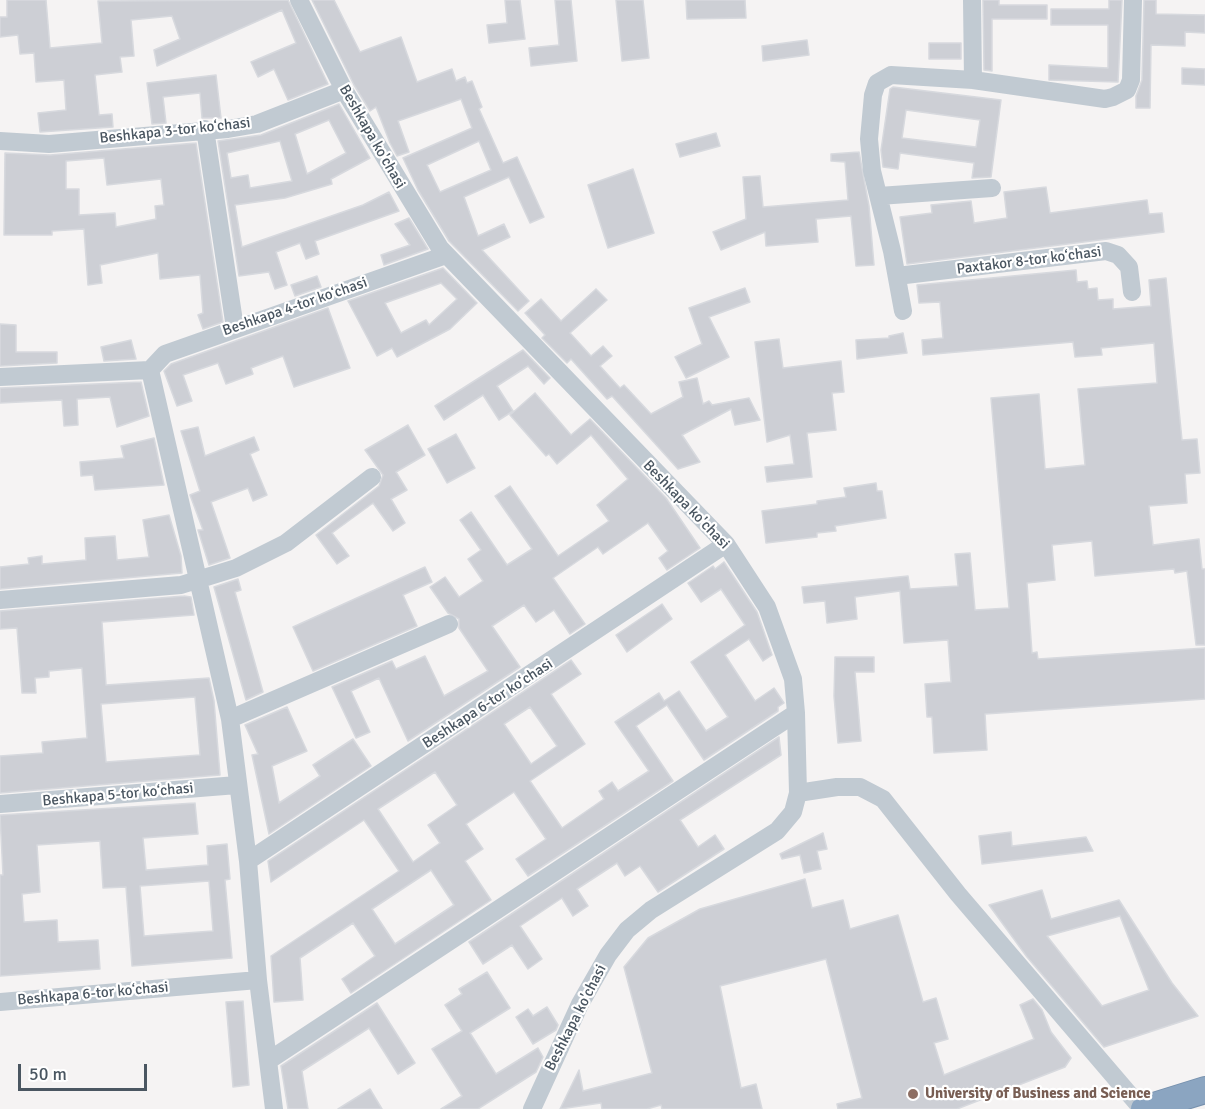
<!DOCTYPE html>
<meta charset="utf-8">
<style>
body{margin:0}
#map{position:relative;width:1205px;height:1109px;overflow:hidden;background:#f5f3f3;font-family:Signika,sans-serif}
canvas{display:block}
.scale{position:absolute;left:18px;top:1064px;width:129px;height:27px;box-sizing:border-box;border:3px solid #4a5661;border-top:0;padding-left:8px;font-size:18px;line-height:21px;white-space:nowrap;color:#4a5661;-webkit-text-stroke:4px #fff;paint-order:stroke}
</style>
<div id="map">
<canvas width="1205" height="1109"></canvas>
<div class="scale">50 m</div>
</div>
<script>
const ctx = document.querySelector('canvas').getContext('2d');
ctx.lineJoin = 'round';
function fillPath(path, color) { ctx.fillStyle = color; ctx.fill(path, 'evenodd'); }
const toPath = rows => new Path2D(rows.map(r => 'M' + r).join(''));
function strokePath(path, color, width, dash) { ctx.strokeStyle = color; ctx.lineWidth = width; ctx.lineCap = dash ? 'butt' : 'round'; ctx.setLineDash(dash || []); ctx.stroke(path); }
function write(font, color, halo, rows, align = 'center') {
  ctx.font = font + ' Signika,sans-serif'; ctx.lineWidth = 4.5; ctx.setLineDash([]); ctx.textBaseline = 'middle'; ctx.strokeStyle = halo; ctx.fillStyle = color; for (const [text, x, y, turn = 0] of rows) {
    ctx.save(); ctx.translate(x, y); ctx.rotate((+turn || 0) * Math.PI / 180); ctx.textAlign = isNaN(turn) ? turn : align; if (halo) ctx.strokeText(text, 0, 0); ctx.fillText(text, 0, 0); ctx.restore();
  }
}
const building = toPath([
 [7,0,46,0,50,48,102,43,98,1,288,0,328,84,288,100,274,69,258,77,251,62,296,43,282,10,157,66,154,50,180,39,172,16,131,20,134,56,120,57,122,72,95,75,99,115,112,114,113,127,40,132,38,113,66,110,64,80,36,82,34,53,20,54,18,35,0,37,0,17,7,17,7,0],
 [312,0,334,0,360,52,401,37,417,82,452,69,456,81,465,77,467,83,472,81,482,107,479,109,503,163,517,157,544,217,530,223,509,177,464,197,478,236,504,224,510,237,482,250,529,301,518,311,449,241,418,190,403,158,472,128,461,99,398,121,409,152,397,156,390,143,376,107,370,111,354,85,312,0],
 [479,141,491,170,440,192,427,165,479,141],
 [505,0,520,0,525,39,489,43,487,25,507,23,505,0],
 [555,0,571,0,577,61,531,66,529,48,559,45,555,0],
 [616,0,643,0,649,58,622,61,616,0],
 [686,0,745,0,746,18,687,19,686,0],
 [983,0,999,0,999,5,1047,5,1047,19,992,19,992,71,984,70,983,0],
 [1109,0,1122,0,1118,82,1049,80,1049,65,1108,68,1108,25,1051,25,1051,9,1109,9,1109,0],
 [1144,0,1156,0,1156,14,1205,15,1205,33,1185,32,1185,46,1151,45,1150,108,1136,108,1136,96,1142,80,1144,0],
 [807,40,809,55,763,61,762,46,807,40],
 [929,43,961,43,961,59,929,59,929,43],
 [1182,68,1205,69,1205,85,1182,84,1182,68],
 [216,75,221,118,202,118,200,93,163,97,166,123,152,124,147,83,216,75],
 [893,87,1001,100,991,177,972,178,974,163,900,153,898,169,883,167,881,150,890,89,893,87],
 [906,110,980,120,976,147,902,138,906,110],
 [339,104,370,158,331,179,332,184,285,198,235,205,242,247,363,205,389,192,399,211,315,241,319,254,306,259,300,243,276,252,287,285,275,289,269,272,239,276,218,141,261,135,339,104],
 [329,120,346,153,307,174,295,134,329,120],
 [280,141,292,181,250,188,248,175,231,178,227,153,280,141],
 [716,133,720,146,680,157,676,144,716,133],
 [196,143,223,322,203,329,198,315,203,313,200,275,160,279,158,253,100,265,102,283,88,285,84,229,52,231,52,235,4,235,5,153,50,155,196,143],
 [104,158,107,185,161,179,164,205,155,206,156,219,116,227,115,213,79,215,79,189,66,189,66,161,104,158],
 [859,152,869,206,874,265,856,266,851,216,816,219,818,242,766,246,765,232,721,250,713,232,746,219,743,177,760,176,763,207,848,200,845,162,831,161,831,154,859,152],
 [633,169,654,233,608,248,588,185,633,169],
 [1046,187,1050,213,1147,200,1149,214,1162,213,1164,232,907,264,900,217,932,213,931,205,971,201,974,223,1007,218,1004,192,1046,187],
 [409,218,428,249,384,265,381,255,410,245,395,224,409,218],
 [443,268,477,303,450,329,397,357,392,348,377,356,348,301,443,268],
 [441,283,457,299,429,325,426,320,401,333,385,303,441,283],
 [1076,270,1077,282,1087,281,1088,289,1097,288,1098,300,1113,299,1113,309,1151,306,1149,280,1166,278,1182,440,1197,439,1200,473,1185,474,1187,503,1149,506,1153,545,1199,539,1202,569,1205,569,1205,645,1196,645,1187,571,1175,573,1174,569,1095,576,1092,541,1052,545,1055,580,1027,583,1032,653,1037,652,1038,659,1205,648,1205,699,985,714,987,750,934,753,932,717,927,717,925,684,951,682,948,640,904,643,900,591,855,597,857,619,827,623,825,601,804,603,802,587,908,576,910,589,958,586,955,554,970,553,975,610,1009,608,991,398,1039,394,1045,469,1085,465,1078,389,1157,383,1154,343,1101,348,1102,355,1075,357,1073,342,923,355,922,340,943,338,940,302,919,303,917,285,1076,270],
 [317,276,321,287,295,296,291,285,317,276],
 [745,288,750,302,709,317,729,357,686,378,675,357,702,344,689,308,745,288],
 [596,289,607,300,570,333,591,356,603,346,612,356,600,366,620,388,624,385,651,414,683,397,679,382,697,378,703,404,709,401,712,405,749,398,760,420,735,425,731,409,682,435,700,462,678,469,612,396,607,399,571,359,567,363,542,338,545,335,525,313,541,299,561,321,596,289],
 [328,308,350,368,294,387,283,356,251,368,253,374,226,384,218,363,183,375,192,401,177,406,164,371,171,364,328,308],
 [0,324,16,325,16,352,57,352,57,363,0,366,0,324],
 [903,333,907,353,857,359,856,340,889,338,889,336,903,333],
 [779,339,783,368,841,361,844,392,832,393,836,430,807,433,812,477,767,482,765,467,794,464,790,435,767,442,755,342,779,339],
 [131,340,136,359,104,361,101,347,131,340],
 [523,350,550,378,544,384,528,366,497,386,513,411,499,420,483,395,444,420,435,406,523,350],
 [141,382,149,416,117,427,110,397,77,399,78,425,64,426,62,400,0,403,0,388,141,382],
 [535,393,571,435,590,419,666,498,700,548,667,570,659,558,668,551,648,523,603,554,598,547,553,578,585,624,570,634,554,610,536,622,524,605,492,626,520,667,408,741,379,678,351,691,370,732,356,738,332,687,392,661,396,669,425,656,444,696,488,671,459,628,459,619,448,613,430,587,445,577,459,597,483,581,468,559,481,550,460,520,471,512,507,565,532,549,495,496,510,486,558,556,609,521,597,505,628,479,591,435,557,464,549,454,546,456,510,415,535,393],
 [408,425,425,455,396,472,407,490,391,499,405,523,393,531,373,503,332,533,349,556,337,564,316,535,379,486,383,475,365,450,408,425],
 [198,427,205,456,254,437,259,450,250,454,267,495,253,501,248,488,211,502,230,558,209,565,198,530,203,530,190,495,200,491,181,431,198,427],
 [456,434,475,468,447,483,428,449,456,434],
 [154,438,164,485,95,490,93,475,81,476,80,462,124,458,121,446,154,438],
 [876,483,877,491,882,491,886,518,835,526,836,531,817,533,817,537,766,543,762,511,817,504,817,501,846,497,844,488,876,483],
 [169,515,181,556,182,573,0,589,0,567,29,564,28,558,42,556,42,564,86,560,85,538,115,536,117,560,149,557,143,520,169,515],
 [724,562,757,612,772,655,763,661,749,639,725,655,755,701,774,688,784,703,778,707,778,711,704,760,667,705,636,726,673,781,528,876,516,859,546,839,514,792,466,824,483,849,465,861,491,900,351,993,342,979,375,956,353,923,300,958,303,1000,274,1002,271,956,399,871,364,820,271,882,268,861,571,660,581,674,551,694,585,744,530,781,562,828,604,799,599,791,612,782,618,791,649,771,615,722,659,693,664,701,679,691,706,731,728,717,691,662,745,625,721,589,701,602,688,583,713,566,715,569,724,562],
 [530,707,557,746,531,764,504,724,530,707],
 [435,772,457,805,428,825,440,843,413,862,378,809,435,772],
 [431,870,454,905,395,944,372,909,431,870],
 [425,567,432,582,403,595,417,626,313,671,293,627,425,567],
 [238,579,241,590,235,592,263,692,246,700,214,587,238,579],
 [184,596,191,597,194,615,102,622,106,685,209,678,214,701,220,775,0,793,0,756,43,753,42,742,87,738,82,668,49,671,49,677,35,678,36,693,22,693,17,628,0,629,0,611,184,596],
 [195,697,200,755,106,762,101,704,195,697],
 [662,604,672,619,627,652,616,635,662,604],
 [835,657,874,657,874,672,855,672,861,741,838,743,834,696,835,657],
 [287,707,307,751,272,766,279,803,320,776,313,765,353,739,371,766,269,834,252,755,258,754,245,725,287,707],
 [779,737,781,755,680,820,698,847,715,835,724,849,658,892,640,866,625,876,617,863,577,889,588,906,573,916,562,898,520,926,542,959,528,969,512,945,483,964,469,942,779,737],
 [195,803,198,834,143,838,146,870,208,865,207,846,227,844,230,879,225,880,232,958,132,966,126,887,103,888,100,841,52,844,37,845,40,892,22,894,24,922,57,920,58,942,98,940,100,969,0,976,0,875,3,875,0,815,195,803],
 [209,881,213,931,144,936,140,886,209,881],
 [1011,832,1012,846,1086,837,1093,851,982,864,979,836,1011,832],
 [823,833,827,849,817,851,821,869,804,873,800,855,782,859,780,854,823,833],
 [805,879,812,908,843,900,850,929,898,915,923,1002,936,998,948,1039,934,1043,944,1075,1034,1039,1020,1005,1033,999,1042,1010,1051,1032,1071,1058,1065,1067,957,1109,838,1109,837,1104,862,1098,826,959,720,986,741,1088,756,1084,762,1109,662,1109,661,1105,647,1109,602,1109,601,1103,560,1109,579,1070,583,1091,652,1073,624,967,648,938,700,909,805,879],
 [1042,890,1051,919,1119,900,1172,983,1198,1016,1104,1047,1027,957,989,905,1042,890],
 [1120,916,1149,990,1102,1006,1047,936,1120,916],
 [487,972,510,1008,470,1033,496,1074,538,1048,543,1057,536,1072,478,1109,441,1109,462,1096,432,1049,462,1031,445,1005,462,994,459,989,487,972],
 [243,1001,249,1085,233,1087,226,1002,243,1001],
 [377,1003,415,1063,398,1074,369,1028,302,1071,308,1109,288,1109,281,1066,377,1003],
 [547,1007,558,1025,556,1030,533,1044,516,1017,528,1009,533,1016,547,1007],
 [370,1089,382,1109,338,1109,370,1089]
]);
fillPath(building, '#cdcfd5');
strokePath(building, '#d7d9de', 1.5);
const highway = toPath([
 [1144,1109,1205,1090]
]);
strokePath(highway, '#7690ad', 28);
strokePath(toPath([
 [299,0,344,90,440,248,726,544,767,607,793,679,796,713,798,793,793,812,777,831,651,910,627,930,608,955,580,1004,532,1109],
 [972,0,973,80],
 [205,129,235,328],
 [0,141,49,144,228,129,257,124,344,90],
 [879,196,992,188],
 [897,276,1106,251,1118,255,1129,267,1132,292],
 [903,311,892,251,872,171,869,139,873,95,877,83,891,75,973,80,1105,99,1113,97,1127,90,1131,80,1133,0],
 [150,370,230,719,248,861,258,980,274,1109],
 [0,377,150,370,165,354,446,255],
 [0,600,181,585,236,568,286,543,372,477],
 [230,719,449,624],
 [798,793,837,787,860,787,883,799,958,894,1142,1109],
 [0,804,237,785],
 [248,861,726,544],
 [0,1002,258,980],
 [268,1061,796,713]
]), '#c1cad2', 18);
strokePath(highway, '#8ba5c1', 26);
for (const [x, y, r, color] of [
 [913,1094,6,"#8d6e63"]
]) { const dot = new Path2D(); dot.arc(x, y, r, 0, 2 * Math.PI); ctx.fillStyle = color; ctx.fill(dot); strokePath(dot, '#fff', 2); }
write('15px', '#4a5661', '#fff', [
 ["Beshkapa 3-tor koʻchasi",175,131,-6],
 ["Beshkapa ko'chasi",372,137,60],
 ["Paxtakor 8-tor koʻchasi",1029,261,-7],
 ["Beshkapa 4-tor koʻchasi",295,307,-19],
 ["Beshkapa ko'chasi",686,505,46],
 ["Beshkapa 6-tor koʻchasi",488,704,-33],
 ["Beshkapa 5-tor koʻchasi",118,795,-5],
 ["Beshkapa 6-tor koʻchasi",93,994,-5],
 ["Beshkapa ko'chasi",576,1018,-63]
]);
write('bold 15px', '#785e54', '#fff', [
 ["University of Business and Science",925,1094]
], 'left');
</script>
